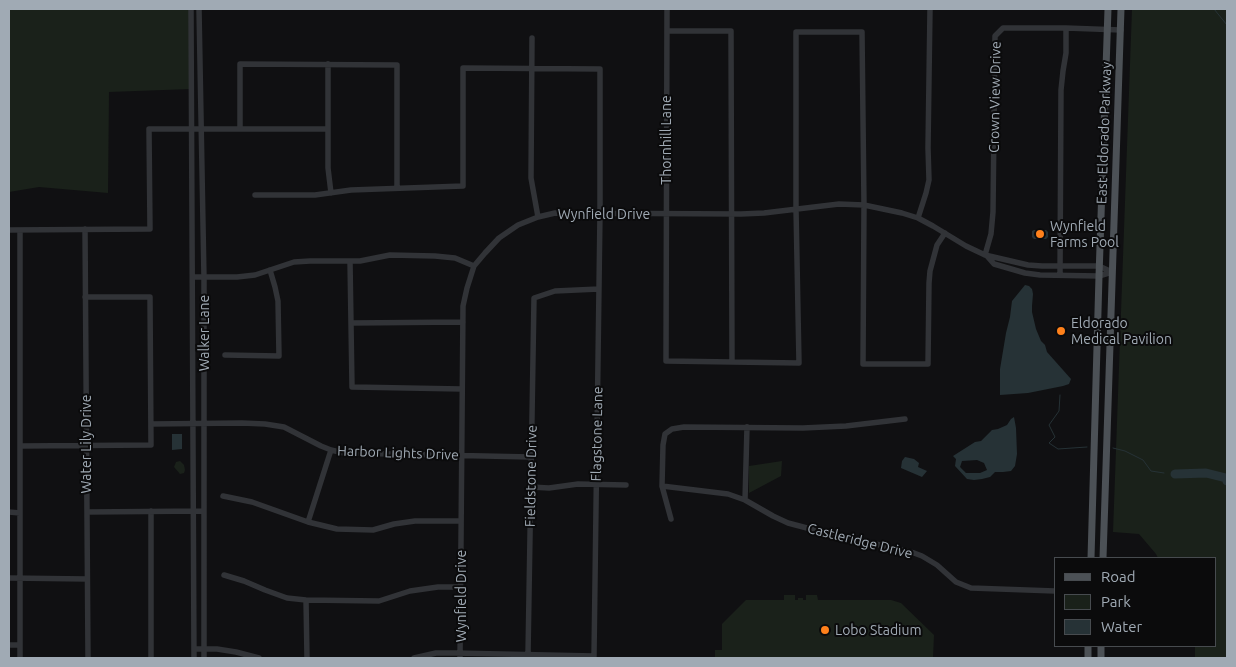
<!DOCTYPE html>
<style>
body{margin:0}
#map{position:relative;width:1236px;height:667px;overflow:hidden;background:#101012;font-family:Ubuntu,sans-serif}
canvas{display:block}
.frame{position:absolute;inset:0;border:10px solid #a0aab4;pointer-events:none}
.legend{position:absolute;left:1054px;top:557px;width:162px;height:90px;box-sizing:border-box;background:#0b0b0c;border:1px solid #474b4f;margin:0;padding:6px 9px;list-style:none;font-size:15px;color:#a0aab4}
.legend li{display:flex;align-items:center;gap:10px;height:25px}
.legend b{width:25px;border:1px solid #474b4f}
</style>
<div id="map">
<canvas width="1236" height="667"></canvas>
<div class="frame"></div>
<ul class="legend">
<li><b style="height:6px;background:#4c5156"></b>Road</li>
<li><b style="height:14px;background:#1a211a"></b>Park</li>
<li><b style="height:14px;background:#263236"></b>Water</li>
</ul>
</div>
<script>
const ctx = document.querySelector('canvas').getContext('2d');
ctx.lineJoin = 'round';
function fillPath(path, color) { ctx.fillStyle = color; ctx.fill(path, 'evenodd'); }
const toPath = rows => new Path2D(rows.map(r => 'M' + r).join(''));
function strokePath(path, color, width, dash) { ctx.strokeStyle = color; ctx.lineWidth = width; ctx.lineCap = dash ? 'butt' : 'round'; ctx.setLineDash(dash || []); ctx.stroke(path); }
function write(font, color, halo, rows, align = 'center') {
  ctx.font = font + ' Ubuntu,sans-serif'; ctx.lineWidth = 4; ctx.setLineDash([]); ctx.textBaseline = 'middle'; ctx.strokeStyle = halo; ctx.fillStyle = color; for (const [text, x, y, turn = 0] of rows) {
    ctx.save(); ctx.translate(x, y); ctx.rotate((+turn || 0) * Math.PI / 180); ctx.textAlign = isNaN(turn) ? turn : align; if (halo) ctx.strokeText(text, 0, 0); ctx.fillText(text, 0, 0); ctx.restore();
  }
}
fillPath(toPath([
 [9,9,190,9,191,89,109,92,108,193,39,187,9,192],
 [1132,9,1227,9,1227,658,1195,658,1195,646,1215,646,1215,558,1158,558,1156,554,1139,534,1113,532],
 [180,461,184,465,185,470,184,473,180,474,174,467,176,462],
 [782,461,781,476,749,493,749,466],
 [784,595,795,595,795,600,798,600,798,598,803,598,803,600,806,600,806,595,817,595,818,600,891,600,901,603,934,635,933,658,715,658,715,650,722,650,722,624,746,600,784,600]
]), '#1a211a');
fillPath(toPath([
 [1034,230,1046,230,1048,232,1048,237,1046,239,1034,239,1032,237,1032,231],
 [1025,285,1029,286,1032,289,1033,294,1032,306,1032,312,1036,329,1041,341,1045,345,1047,352,1071,379,1069,384,1063,386,1028,393,1000,395,1000,369,1006,333,1010,317,1012,301],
 [1014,417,1016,428,1017,454,1015,466,1011,471,1003,472,995,472,990,477,982,479,974,480,967,479,955,466,956,459,953,456,975,442,981,441,992,430,998,429,1007,425,1011,419],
 [977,460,984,463,987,470,980,473,966,473,960,467,962,461],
 [172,434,182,434,182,449,172,450],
 [905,457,914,459,919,463,918,467,927,471,922,477,901,468,902,461]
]), '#263236');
strokePath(toPath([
 [1214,9,1227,25],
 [1060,395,1059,411,1049,425,1055,437,1049,443,1058,449,1087,447],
 [1113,448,1125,451,1143,460,1151,471,1164,473]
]), '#263236', 1);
strokePath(toPath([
 [1175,474,1206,473,1226,478,1227,481]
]), '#263236', 9);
strokePath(toPath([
 [191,9,194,658],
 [199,9,204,278,204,658],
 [667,9,666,361,799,363,796,209,796,32,862,32,864,205,863,364,928,364,929,283,930,271,937,245,945,233],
 [667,31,731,31,732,362],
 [532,38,531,178,538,217],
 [328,64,328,168,331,193],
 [240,129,240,64,397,65,397,188],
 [255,195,315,195,351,190,463,186,463,68,600,69,600,213,594,656,455,653,436,653,414,658],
 [918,218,926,193,929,180,928,148,930,9],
 [85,229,88,658],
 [9,230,150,229,149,129,328,129],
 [20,230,20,658],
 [985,255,991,234,993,212,995,36,1003,28,1066,28,1121,30],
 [987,256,994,264,1025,273,1040,275,1099,276,1112,272],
 [350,261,352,387,462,389],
 [1060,275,1061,90,1063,71,1066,53,1066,28],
 [193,277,237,277,255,275,294,262,310,261,360,261,390,255,435,256,455,258,474,266],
 [351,323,463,322],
 [225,355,279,356,278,301,275,287,270,270],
 [151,424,242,423,265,424,284,427,321,446,331,450,344,453,531,457],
 [20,446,151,445,150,297,85,297],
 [662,486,728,494,745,500,773,516,788,523,807,528,914,553,922,556,937,565,956,582,971,588,1055,591],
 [531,487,549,488,578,484,626,485],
 [223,496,252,502,308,522,337,529,373,530,394,524,415,521,461,521],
 [745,500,747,427],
 [9,512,20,513],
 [87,512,204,511],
 [671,519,662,486,663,445,665,434,672,429,684,427,803,428,846,426,905,419],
 [308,522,331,450],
 [224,575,244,581,265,590,287,598,306,600,379,601,410,591,438,587,461,587],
 [9,578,87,579],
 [306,600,307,658],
 [9,645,20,645],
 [194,649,217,649,236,652,259,658],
 [528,654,534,298,555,291,599,289],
 [151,658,151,511],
 [460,658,463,306,467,288,474,266,485,253,499,238,518,225,538,217,555,213,741,214,764,213,839,204,864,205,902,213,918,218,933,226,966,246,985,255,1028,265,1042,266,1099,266,1112,272]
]), '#313337', 5.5);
strokePath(toPath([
 [1091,558,1099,276,1108,9],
 [1103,558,1121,9],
 [1088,658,1088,646],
 [1101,658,1101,646]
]), '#4c5156', 7);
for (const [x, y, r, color] of [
 [1040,234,5,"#ff811b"],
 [1061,331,5,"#ff811b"],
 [825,630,5,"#ff811b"]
]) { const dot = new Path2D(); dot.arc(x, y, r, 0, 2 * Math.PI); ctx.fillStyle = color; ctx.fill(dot); strokePath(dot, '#0b0b0c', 2); }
write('14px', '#a0aab4', '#0b0b0c', [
 ["Crown View Drive",995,97,-89],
 ["East Eldorado Parkway",1104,133,-88],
 ["Thornhill Lane",666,140,-90],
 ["Wynfield Drive",604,214],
 ["Walker Lane",204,333,-90],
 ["Flagstone Lane",597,434,-89],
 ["Water Lily Drive",86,444,-90],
 ["Harbor Lights Drive",398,453,2],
 ["Fieldstone Drive",531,476,-89],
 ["Castleridge Drive",860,541,14],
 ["Wynfield Drive",461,596,-90]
]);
write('14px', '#a0aab4', '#0b0b0c', [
 ["Wynfield",1050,226],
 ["Farms Pool",1050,242],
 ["Eldorado",1071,323],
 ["Medical Pavilion",1071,339],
 ["Lobo Stadium",835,630]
], 'left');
</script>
